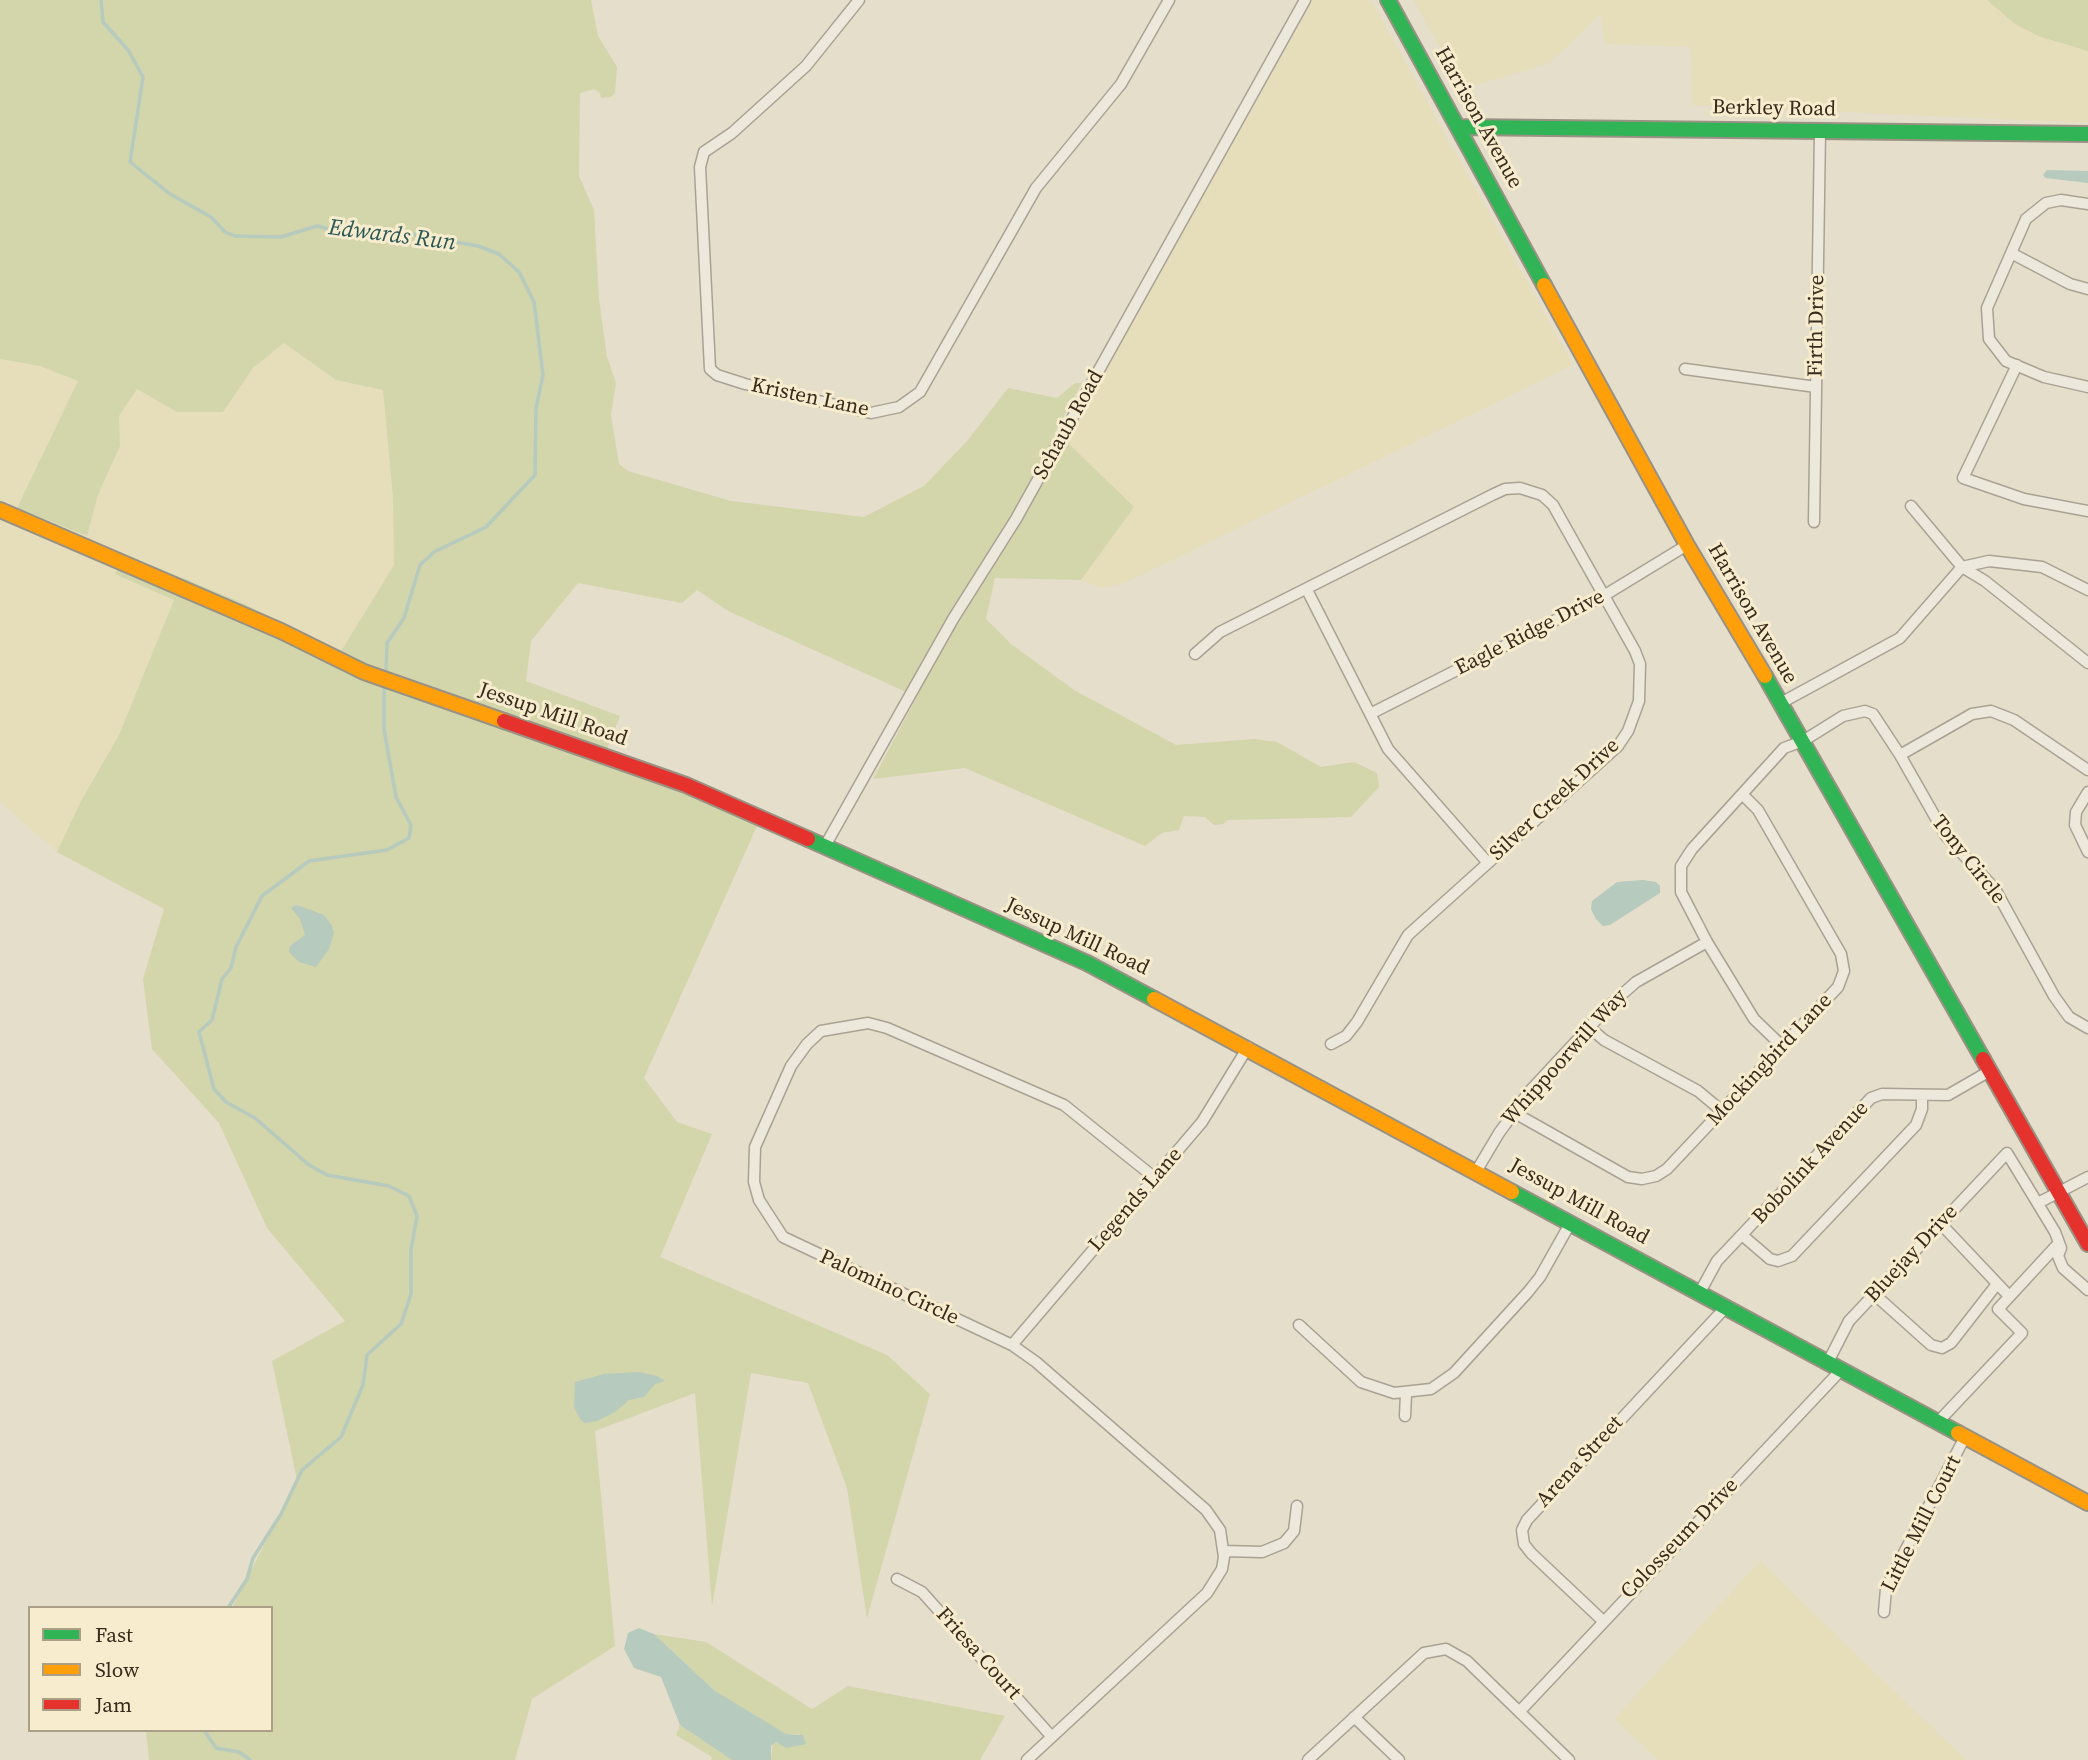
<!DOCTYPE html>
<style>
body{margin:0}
#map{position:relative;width:2088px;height:1760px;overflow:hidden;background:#e5deca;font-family:"Source Serif 4",serif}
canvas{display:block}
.legend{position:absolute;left:28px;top:1606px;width:245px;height:126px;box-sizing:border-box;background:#f7edce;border:2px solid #ab9f87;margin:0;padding:9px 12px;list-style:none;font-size:21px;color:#382a1c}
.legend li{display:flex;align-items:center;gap:14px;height:35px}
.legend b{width:35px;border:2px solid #ab9f87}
</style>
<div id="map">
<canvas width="2088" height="1760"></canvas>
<ul class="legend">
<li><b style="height:9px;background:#30b455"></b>Fast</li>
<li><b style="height:9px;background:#ff9f0a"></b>Slow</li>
<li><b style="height:9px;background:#e5322d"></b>Jam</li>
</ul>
</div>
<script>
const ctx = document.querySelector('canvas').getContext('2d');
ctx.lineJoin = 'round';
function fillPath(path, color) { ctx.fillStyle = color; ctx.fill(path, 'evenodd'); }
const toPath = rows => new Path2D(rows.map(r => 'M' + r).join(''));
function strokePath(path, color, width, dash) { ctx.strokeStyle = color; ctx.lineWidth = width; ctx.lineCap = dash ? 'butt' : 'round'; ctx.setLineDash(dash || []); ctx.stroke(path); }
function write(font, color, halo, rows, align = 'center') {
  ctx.font = font + ' "Source Serif 4",serif'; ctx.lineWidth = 6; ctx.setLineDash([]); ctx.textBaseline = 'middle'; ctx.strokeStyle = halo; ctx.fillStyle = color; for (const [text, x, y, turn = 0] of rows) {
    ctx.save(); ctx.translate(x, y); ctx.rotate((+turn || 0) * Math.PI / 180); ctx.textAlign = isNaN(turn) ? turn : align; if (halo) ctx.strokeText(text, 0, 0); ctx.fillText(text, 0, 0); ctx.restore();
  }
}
fillPath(toPath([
 [1313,0,1371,0,1573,365,1125,583,1101,588,1081,580,1133,507,1066,441],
 [1413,0,1987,0,2015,24,2037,36,2088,51,2088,123,1692,105,1691,47,1605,44,1600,14,1550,63,1463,89],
 [284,343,336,380,383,390,393,497,394,565,340,653,243,603,149,564,141,568,137,578,115,574,175,599,119,735,81,801,57,852,0,802,0,359,40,366,78,381,17,507,87,536,98,495,120,446,119,416,137,389,177,412,223,412,253,368],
 [1760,1561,1966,1760,1659,1760,1614,1719]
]), '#e6deba');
fillPath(toPath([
 [0,0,591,0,598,36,617,67,615,93,611,97,601,98,600,93,594,89,580,93,579,176,594,210,599,299,607,357,616,383,611,415,619,464,628,471,731,501,864,517,924,486,968,440,1008,388,1057,398,1075,383,1082,383,1054,434,1066,441,1134,507,1081,580,995,578,986,619,1011,644,1074,690,1176,745,1255,739,1277,742,1321,767,1354,762,1377,773,1379,787,1351,817,1228,820,1223,824,1214,825,1205,817,1184,816,1179,830,1162,833,1145,846,965,768,873,779,917,697,728,611,697,590,682,603,578,583,531,641,526,681,620,716,605,754,761,817,644,1078,677,1122,712,1134,660,1257,887,1355,930,1394,867,1618,847,1488,808,1383,751,1373,712,1606,695,1393,595,1431,615,1646,532,1699,515,1760,149,1760,146,1730,271,1730,271,1608,232,1608,297,1480,272,1361,345,1321,267,1228,219,1123,152,1049,143,979,164,909,57,852,81,801,119,735,174,600,115,574,117,570,137,578,141,568,149,564,243,603,340,653,394,565,393,497,383,390,336,380,284,343,253,368,223,412,177,412,137,389,119,416,120,446,98,495,87,536,17,508,78,381,40,366,0,359],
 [1987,0,2088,0,2088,51,2038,36,2015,24],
 [654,1634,706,1642,812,1709,848,1686,1005,1716,980,1760,771,1760,773,1743,778,1742,786,1748,800,1734,786,1734,742,1709,715,1691],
 [680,1725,732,1760,711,1760,712,1757,676,1735]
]), '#d3d5ab');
fillPath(toPath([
 [2047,170,2088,171,2088,183,2046,178,2043,175],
 [1643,880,1656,882,1660,886,1660,893,1610,925,1603,926,1596,919,1591,909,1592,901,1617,882],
 [297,905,324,915,332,926,334,933,329,949,316,967,299,962,289,952,290,946,305,935,300,919,291,908],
 [639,1372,657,1376,665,1381,655,1384,644,1397,629,1400,615,1412,597,1421,585,1423,580,1419,574,1407,575,1382,604,1374],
 [639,1628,654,1634,715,1691,786,1734,803,1735,806,1744,786,1748,776,1742,771,1746,771,1760,732,1760,680,1725,661,1677,634,1668,624,1649,628,1633]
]), '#b6cabe');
strokePath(toPath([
 [101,0,103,22,128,50,143,77,130,162,170,194,211,217,225,232,235,236,281,237,317,226,356,236,411,234,478,246,499,254,519,272,534,302,543,375,536,408,535,475,486,527,434,552,420,565,404,618,387,643,386,674],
 [228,1608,247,1579,253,1558,281,1514,302,1470,341,1437,363,1385,367,1355,401,1324,411,1294,411,1250,417,1216,409,1196,389,1186,327,1175,309,1165,255,1118,226,1102,214,1089,199,1032,212,1020,222,979,231,968,236,947,262,896,309,861,387,850,409,838,411,825,396,797,384,729,384,681],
 [204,1730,216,1748,239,1752,250,1760]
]), '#b6cabe', 3.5);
const street = toPath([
 [859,0,806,66,732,133,704,152,700,167,710,369,717,375,745,384,871,413,899,407,920,392,1036,188,1121,84,1169,0],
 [2088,204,2061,200,2046,203,2026,219,1987,308,1989,339,2006,361,2044,377,2088,387],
 [2011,253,2070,284,2088,289],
 [2017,365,1963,478,2024,499,2088,511],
 [1685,369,1816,387],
 [1814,522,1820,131],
 [1307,590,1388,749,1488,863],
 [2088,590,2042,567,1989,561,1962,567,1985,581,2088,663],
 [1195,654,1220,632,1492,495,1505,489,1520,488,1542,495,1553,505,1635,651,1640,664,1639,701,1628,731,1618,746,1408,935,1357,1022,1346,1036,1331,1044],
 [1779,704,1900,638,1962,567,1911,506],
 [1370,714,1605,595,1687,545],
 [1900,755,1972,714,1991,711,2014,720,2088,770],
 [2088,792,2076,812,2075,825,2088,852],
 [825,846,953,619,1016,519,1305,0],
 [1590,1028,1604,1040,1698,1091,1722,1111],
 [1782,1046,1754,1019,1707,942,1681,892,1681,866,1692,849,1784,748,1803,741,1843,716,1865,711,1873,714,1900,755,1946,836,1995,889,2054,996,2069,1017,2088,1028],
 [1513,1112,1628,1177,1642,1179,1656,1176,1667,1169,1838,987,1844,971,1841,954,1758,810,1742,794],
 [1477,1170,1499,1133,1529,1092,1609,1006,1636,982,1707,942],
 [2038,1203,2088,1177],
 [1941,1224,2009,1296],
 [1742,1235,1770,1259,1778,1261,1792,1256,1916,1125,1922,1109,1922,1097],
 [1700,1292,1717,1261,1871,1098,1882,1094,1948,1095,1988,1072],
 [1874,1294,1931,1345,1942,1348,1951,1343,1997,1284],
 [1299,1325,1361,1382,1394,1393,1431,1389,1454,1373,1528,1292,1540,1277,1571,1222],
 [1012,1345,1202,1122,1248,1047],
 [1828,1362,1849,1321,2007,1153,2055,1232,2061,1248,2058,1256,2063,1268,2088,1290],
 [1405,1416,1406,1394],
 [1938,1422,2022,1333,1998,1309,2058,1244],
 [1224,1551,1262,1552,1284,1543,1294,1531,1297,1506],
 [897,1579,922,1592,1052,1737],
 [1884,1612,1886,1589,1896,1568,1965,1437],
 [1602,1620,1531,1553,1524,1544,1522,1530,1527,1520,1726,1307],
 [1520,1711,1842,1369],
 [1354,1717,1399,1760],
 [1027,1760,1207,1593,1222,1569,1224,1557,1220,1530,1206,1510,1036,1362,1012,1345,783,1237,759,1200,754,1182,755,1147,791,1066,807,1044,821,1031,868,1023,887,1028,1064,1105,1155,1178],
 [1308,1760,1424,1653,1446,1649,1467,1661,1569,1760]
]);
const fast = toPath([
 [1388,0,1544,285],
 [1460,127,2088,134],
 [1765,676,1983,1059],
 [808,839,1087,963,1154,999],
 [1512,1192,1958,1433]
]);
const slow = toPath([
 [1544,285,1687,545,1765,676],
 [0,510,281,631,364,672,504,721],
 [1154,999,1512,1192],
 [1958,1433,2088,1503]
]);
const jam = toPath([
 [504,721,686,785,808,839],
 [1983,1059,2088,1244]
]);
strokePath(street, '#a9a294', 13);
strokePath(fast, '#999284', 18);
strokePath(slow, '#999284', 18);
strokePath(jam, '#999284', 18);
strokePath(street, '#ece8dc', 10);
strokePath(fast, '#30b455', 14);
strokePath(slow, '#ff9f0a', 14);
strokePath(jam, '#e5322d', 14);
write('21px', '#382a1c', '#f7edce', [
 ["Berkley Road",1774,109,1],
 ["Harrison Avenue",1478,118,61],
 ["Firth Drive",1817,326,-89],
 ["Kristen Lane",810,398,12],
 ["Schaub Road",1069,425,-61],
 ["Harrison Avenue",1752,614,60],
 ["Eagle Ridge Drive",1530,633,-27],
 ["Jessup Mill Road",553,715,19],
 ["Silver Creek Drive",1555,800,-43],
 ["Tony Circle",1968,860,52],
 ["Jessup Mill Road",1077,937,25],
 ["Whippoorwill Way",1565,1058,-48],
 ["Mockingbird Lane",1770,1060,-47],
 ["Bobolink Avenue",1811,1163,-47],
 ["Legends Lane",1136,1200,-49],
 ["Jessup Mill Road",1579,1202,29],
 ["Bluejay Drive",1912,1254,-47],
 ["Palomino Circle",889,1288,25],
 ["Arena Street",1580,1462,-47],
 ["Little Mill Court",1922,1524,-63],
 ["Colosseum Drive",1680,1539,-46],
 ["Friesa Court",978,1654,48]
]);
write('italic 23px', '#2a5857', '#f7edce', [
 ["Edwards Run",392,236,7]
]);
</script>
